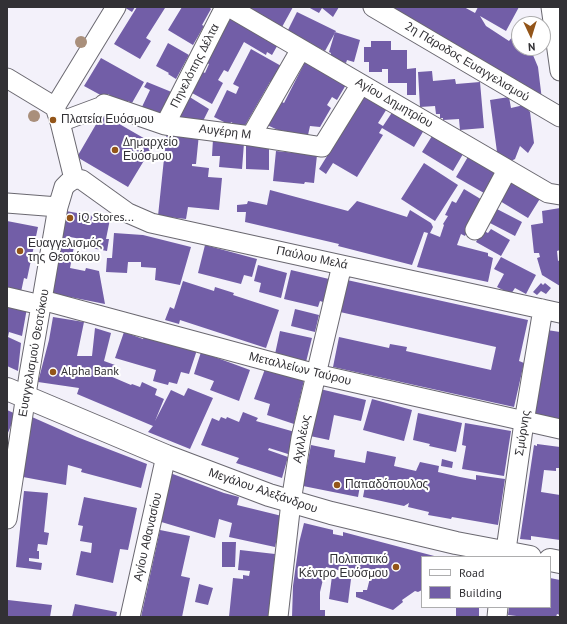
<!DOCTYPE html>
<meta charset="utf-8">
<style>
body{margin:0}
#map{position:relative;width:567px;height:624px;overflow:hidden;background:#f3f1fa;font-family:"PT Sans",sans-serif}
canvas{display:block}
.frame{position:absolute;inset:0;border:8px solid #323135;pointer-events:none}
.legend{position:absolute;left:421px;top:556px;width:130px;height:52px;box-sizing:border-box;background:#fff;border:1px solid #adadae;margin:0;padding:5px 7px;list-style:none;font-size:12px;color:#323135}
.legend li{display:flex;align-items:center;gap:8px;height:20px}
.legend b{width:20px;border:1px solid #adadae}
.north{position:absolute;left:511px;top:16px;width:40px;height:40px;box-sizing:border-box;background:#fff;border:1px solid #adadae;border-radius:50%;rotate:176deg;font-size:11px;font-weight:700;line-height:16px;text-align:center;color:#323135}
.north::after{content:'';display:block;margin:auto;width:14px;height:18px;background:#935519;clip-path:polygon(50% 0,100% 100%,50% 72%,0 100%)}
</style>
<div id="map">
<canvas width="567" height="624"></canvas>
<div class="frame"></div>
<ul class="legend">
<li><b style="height:5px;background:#fff"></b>Road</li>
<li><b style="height:11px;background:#725ea7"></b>Building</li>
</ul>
<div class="north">N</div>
</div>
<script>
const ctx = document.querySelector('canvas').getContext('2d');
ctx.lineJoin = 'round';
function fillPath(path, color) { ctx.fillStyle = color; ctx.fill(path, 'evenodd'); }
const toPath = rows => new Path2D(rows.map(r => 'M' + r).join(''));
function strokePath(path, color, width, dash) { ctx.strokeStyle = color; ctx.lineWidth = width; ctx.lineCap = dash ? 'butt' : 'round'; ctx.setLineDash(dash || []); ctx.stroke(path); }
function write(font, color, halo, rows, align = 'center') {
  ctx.font = font + ' "PT Sans",sans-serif'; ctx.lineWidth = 4; ctx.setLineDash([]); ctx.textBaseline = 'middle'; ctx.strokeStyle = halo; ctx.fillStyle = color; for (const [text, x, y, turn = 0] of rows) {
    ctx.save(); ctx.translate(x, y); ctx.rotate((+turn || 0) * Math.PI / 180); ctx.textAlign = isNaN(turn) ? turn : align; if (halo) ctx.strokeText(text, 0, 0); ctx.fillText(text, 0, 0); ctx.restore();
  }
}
fillPath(toPath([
 [124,7,135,7,132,12],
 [137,7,165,8,146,38,151,41,140,59,114,44],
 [182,7,209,7,211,9,202,25,204,26,193,45,168,30],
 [245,7,293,7,282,27],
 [308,7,339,7,333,17,322,8,319,13],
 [382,7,464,7,475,13,478,7,519,7,506,31,480,16,486,26,509,41,513,36,519,39,519,48,530,48,538,67,542,100],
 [297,12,336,31,325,51,287,32],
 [233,14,280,41,272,55,267,52,266,55,244,42,228,72,224,70,218,80,223,83,212,104,192,93,196,86,193,85,201,71,205,73,209,64,205,62,213,47,215,48,219,40,218,40],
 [335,32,360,40,354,62,347,60,346,63,330,58,331,53,329,52],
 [371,41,391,41,391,50,407,50,407,69,416,68,416,95,407,95,407,83,388,83,388,69,382,69,382,72,369,72,369,62,364,62,364,47,371,47],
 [168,43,189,55,176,79,168,74,169,73,156,66],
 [251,49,283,67,273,83,270,82,243,129,231,122,230,125,214,117,227,90,236,94,239,87,233,84],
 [101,58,144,82,132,103,128,101,126,105,108,94,106,98,84,86],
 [306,60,347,83,337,100,332,97,327,105,331,108,320,127,310,126,308,135,278,130,267,125,280,101,284,103],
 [432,71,433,81,455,79,456,84,480,82,484,128,460,130,459,119,443,120,443,118,440,118,440,114,436,114,435,106,420,107,418,72],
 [147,82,174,93,162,120,140,111,150,90,144,87],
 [366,93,388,107,378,123,383,126,393,111,424,130,414,147,382,128,379,133,383,135,357,177,333,163,326,174,319,169],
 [188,96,209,109,202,123,182,119,178,113],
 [509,97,511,108,524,105,530,112,534,143,528,153,520,146,515,159,511,161,497,152,490,100],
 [102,114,154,144,128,187,77,157],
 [167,130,199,134,196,164,192,164,192,166,209,168,208,177,222,178,219,210,188,207,186,219,158,216],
 [432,136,463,154,453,171,422,152],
 [213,139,244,143,242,169,219,167,220,156,212,156],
 [246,145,269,145,269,170,246,169],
 [276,151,317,155,314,183,305,182,304,184,273,181],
 [469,155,497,171,484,193,456,177],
 [424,163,458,185,435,221,401,199],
 [508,177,541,197,528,218,495,198],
 [464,189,484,201,465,236,461,234,457,245,488,253,488,256,493,258,488,282,417,267,428,233,424,232,412,265,338,246,339,244,245,222,246,212,237,212,237,205,247,204,248,201,267,205,270,190,348,211,357,201,407,217,410,210,431,223,433,227,430,233,440,237,444,225,443,224,448,216,445,215,452,201,456,203],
 [495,208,522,222,515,236,488,222],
 [560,208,560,250,557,251,558,261,560,260,560,286,542,275,537,258,540,257,539,253,534,253,531,225,543,223,542,211],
 [66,211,110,219,106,239,109,239,107,251,91,248,92,241,70,237,70,240,75,241,70,268,85,271,86,268,99,271,105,304,50,293],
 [7,221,38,227,27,279,24,278,21,292,7,289],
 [491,229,510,240,501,256,476,242,482,230,488,233],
 [114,233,143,235,191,247,180,285,155,280,156,268,141,267,141,262,128,262,127,273,106,272,107,258,112,258],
 [205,245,257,259,252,277,244,275,241,284,198,273],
 [501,257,536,275,526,294,515,288,511,294,497,287,504,274,494,269],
 [258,265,287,273,281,298,259,292,261,283,254,281],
 [291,270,329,279,323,302,320,301,318,307,284,299],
 [347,280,528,320,519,361,524,363,514,407,333,367,339,337,389,348,390,344,407,347,406,351,491,370,496,347,340,312],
 [183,281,214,291,215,287,234,293,233,295,279,310,266,348,180,320,179,324,165,320,170,307,174,309],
 [541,283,543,285,545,283,551,288,546,294,541,291,537,295,533,292],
 [7,302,27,308,22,336,9,332,8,337,21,343,18,371,7,366],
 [295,309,319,315,315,332,291,326],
 [53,317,84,322,77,356,92,356,95,328,111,333,104,361,115,365,110,376,131,385,132,384,140,387,142,382,157,389,155,395,164,399,155,421,171,390,184,396,188,388,213,398,190,449,148,432,153,426,77,394,79,388,38,382,49,340],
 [547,330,560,332,560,420,534,414],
 [280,331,312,338,306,362,275,354],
 [124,332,143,339,145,333,197,350,189,374,181,372,177,384,169,382,168,385,153,381,156,370,115,358],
 [201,352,250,370,239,401,210,390,214,381,194,374],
 [265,369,304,380,294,424,267,415,270,404,254,399],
 [320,389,366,400,361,421,334,415,329,440,310,436],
 [372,399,412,410,404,441,363,430],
 [7,410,16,414,7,435],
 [243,412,258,418,256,421,295,432,288,454,269,448,268,450,288,457,282,478,236,463,239,458,201,445,212,418,219,421,221,417,226,419,227,417,239,422],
 [418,413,462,423,456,452,429,446,430,444,413,440],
 [32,417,77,437,147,464,141,488,81,472,82,469,68,465,66,485,23,477],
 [465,423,511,431,504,476,462,469,466,446,462,445],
 [537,444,560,447,560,468,556,468,556,471,544,470,541,492,560,495,560,540,531,536,531,540,520,539,534,445,537,446],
 [311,445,335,450,334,457,365,463,367,451,396,457,394,466,416,471,420,462,439,466,438,472,460,477,476,480,476,475,505,479,498,525,452,517,451,519,428,515,429,512,408,507,409,503,404,506,363,497,366,481,361,480,358,497,303,486],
 [442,459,453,462,452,468,441,466],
 [170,473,224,493,239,497,237,505,282,516,275,547,229,537,232,523,219,519,215,538,158,521],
 [24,491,48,493,44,532,49,533,47,545,38,544,37,551,39,551,39,559,29,558,29,561,42,563,41,570,16,567],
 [84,497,137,508,128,550,120,549,113,583,76,575,81,551,91,553,92,543,80,541,83,526,78,525],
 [304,523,333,530,333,534,343,536,343,532,438,557,422,557,422,590,418,592,415,591,402,600,403,602,393,610,356,597,356,592,363,592,363,590,367,590,370,578,326,567,320,592,320,610,325,610,325,617,292,617,293,586,299,543],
 [160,530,190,536,181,576,190,578,182,617,141,617],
 [222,542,236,542,235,567,222,567],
 [240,550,275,554,273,573,275,574,270,617,229,617,233,578,243,579,243,575,249,576,250,571,238,570],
 [332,576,351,579,348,603,329,599],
 [550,578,560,580,560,615,557,614,556,617,525,617,508,615,509,607,550,607],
 [199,584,213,588,208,605,195,602],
 [8,600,52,605,50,617,7,617],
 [75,604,117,612,116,617,72,617],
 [456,607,479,607,479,617,456,617]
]), '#725ea7');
const minor = toPath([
 [229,7,548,193,560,195],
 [373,7,560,117],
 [551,7,560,71],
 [7,78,55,107,60,122,74,179],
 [55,107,116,7],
 [60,122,103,106,104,104,165,125,251,136,322,147,361,84],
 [165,125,225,7],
 [251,136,301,49],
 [7,203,58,207],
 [475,230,507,170],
 [7,297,41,305],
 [42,300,316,374,560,429],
 [7,519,29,375,58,207,64,187,68,183,74,179,78,179,82,180,128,213,151,223,560,313],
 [505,557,524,422,543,309],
 [130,617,166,456],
 [278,617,291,502,301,438,342,265],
 [497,617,498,607]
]);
const major = toPath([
 [7,389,166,456,269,495,331,513,456,543,530,557],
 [550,560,560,562]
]);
strokePath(minor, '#6a6870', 21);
strokePath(major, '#6a6870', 24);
strokePath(minor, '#fff', 19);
strokePath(major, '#fff', 22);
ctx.fillStyle = '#a98f7b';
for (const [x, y] of [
 [81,42],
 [34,116]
]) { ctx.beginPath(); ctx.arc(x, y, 6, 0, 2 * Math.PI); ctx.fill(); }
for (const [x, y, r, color] of [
 [53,120,4,"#935519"],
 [115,150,4,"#935519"],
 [70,218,4,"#935519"],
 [20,251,4,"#935519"],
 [53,372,4,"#935519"],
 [337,485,4,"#935519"],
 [396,567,4,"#935519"]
]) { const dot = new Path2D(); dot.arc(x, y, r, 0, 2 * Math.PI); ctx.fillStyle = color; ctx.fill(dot); strokePath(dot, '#fff', 1.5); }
write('12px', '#323135', '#fff', [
 ["2η Πάροδος Ευαγγελισμού",467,62,31],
 ["Πηνελόπης Δέλτα",195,66,-63],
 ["Αγίου Δημητρίου",394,103,30],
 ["Αυγέρη Μ",225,132,7],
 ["Παύλου Μελά",312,258,12],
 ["Ευαγγελισμού Θεοτόκου",34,353,-80],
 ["Μεταλλείων Ταύρου",300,369,14],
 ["Σμύρνης",523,433,-81],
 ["Αχιλλέως",302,439,-79],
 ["Μεγάλου Αλεξάνδρου",263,491,19],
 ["Αγίου Αθανασίου",148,537,-77]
]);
write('12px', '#323135', '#fff', [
 ["Πλατεία Ευόσμου",61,120],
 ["Δημαρχείο",123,143],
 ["Ευόσμου",123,157],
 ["iQ Stores...",78,218],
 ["Ευαγγελισμός",28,244],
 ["της Θεοτόκου",28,258],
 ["Alpha Bank",61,372],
 ["Παπαδόπουλος",345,485],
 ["Πολιτιστικό",388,560,"right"],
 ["Κέντρο Ευόσμου",388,574,"right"]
], 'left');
</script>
